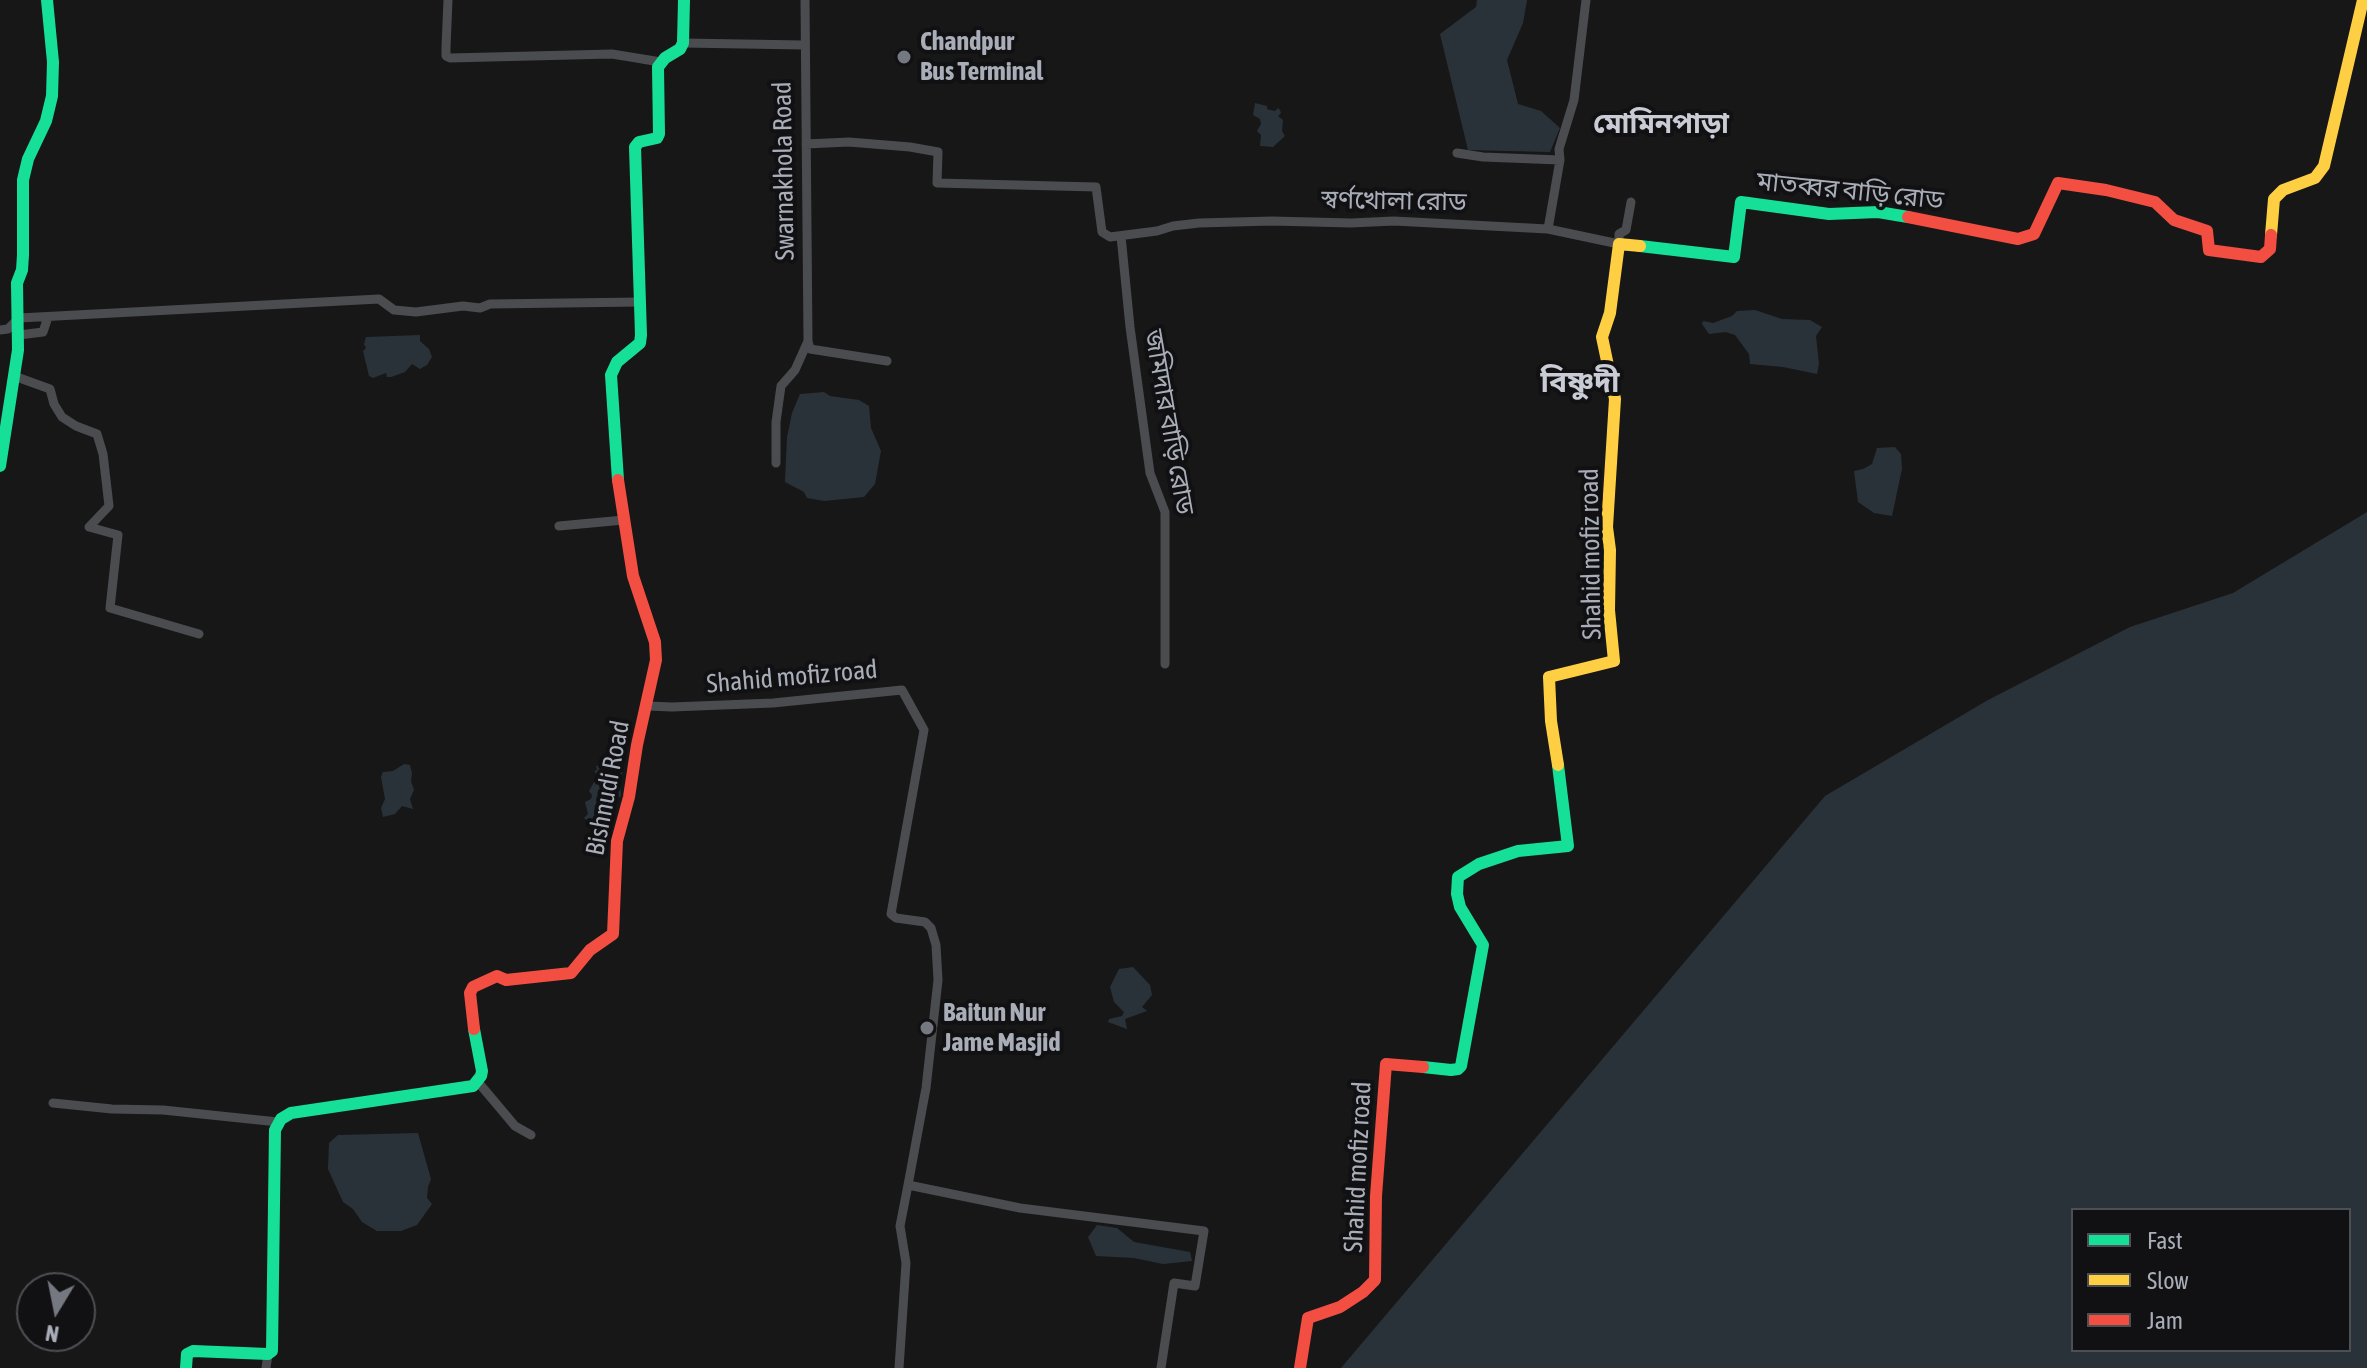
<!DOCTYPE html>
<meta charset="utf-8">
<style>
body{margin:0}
#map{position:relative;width:2367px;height:1368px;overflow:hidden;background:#171717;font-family:"Asap Condensed",sans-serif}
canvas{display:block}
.legend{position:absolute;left:2071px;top:1208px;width:280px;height:144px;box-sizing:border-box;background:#111113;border:2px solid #4d4f55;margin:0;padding:10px 14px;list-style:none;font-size:24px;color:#a8adb8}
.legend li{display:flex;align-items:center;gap:16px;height:40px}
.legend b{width:40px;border:2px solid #4d4f55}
.north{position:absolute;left:16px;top:1272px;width:80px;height:80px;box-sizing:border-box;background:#111113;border:2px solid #4d4f55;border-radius:50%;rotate:190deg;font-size:22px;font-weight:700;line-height:32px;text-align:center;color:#a8adb8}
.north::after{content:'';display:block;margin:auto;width:28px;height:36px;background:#757880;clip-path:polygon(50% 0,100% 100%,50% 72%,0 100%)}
</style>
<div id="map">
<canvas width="2367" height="1368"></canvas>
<ul class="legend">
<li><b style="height:10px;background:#16e098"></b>Fast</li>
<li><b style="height:10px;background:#ffcf43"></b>Slow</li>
<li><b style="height:10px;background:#f24e42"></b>Jam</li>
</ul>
<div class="north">N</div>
</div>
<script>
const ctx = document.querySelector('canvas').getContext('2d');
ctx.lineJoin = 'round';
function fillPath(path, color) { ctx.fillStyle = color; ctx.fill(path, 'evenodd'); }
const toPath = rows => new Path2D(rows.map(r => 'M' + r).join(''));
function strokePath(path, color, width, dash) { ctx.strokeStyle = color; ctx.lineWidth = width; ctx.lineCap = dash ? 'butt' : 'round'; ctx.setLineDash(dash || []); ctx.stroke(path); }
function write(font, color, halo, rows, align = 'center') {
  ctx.font = font + ' "Asap Condensed","Noto Sans Bengali",sans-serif'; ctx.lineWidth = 8; ctx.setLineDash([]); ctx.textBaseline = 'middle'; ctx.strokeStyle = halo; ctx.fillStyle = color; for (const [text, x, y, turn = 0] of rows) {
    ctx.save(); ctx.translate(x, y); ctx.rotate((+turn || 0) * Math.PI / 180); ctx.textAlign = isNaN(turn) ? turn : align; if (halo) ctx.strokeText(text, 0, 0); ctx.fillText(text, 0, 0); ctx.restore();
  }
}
fillPath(toPath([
 [1477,0,1527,0,1523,23,1507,60,1518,104,1541,111,1560,128,1550,152,1468,150,1440,34,1476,7],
 [1255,103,1267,106,1267,109,1270,110,1275,111,1278,108,1280,110,1281,113,1278,116,1283,120,1282,131,1285,136,1273,147,1260,146,1261,135,1257,131,1261,124,1260,119,1253,115],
 [1755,310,1782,319,1810,320,1822,327,1816,336,1819,364,1817,374,1783,367,1750,364,1749,354,1735,335,1726,332,1709,334,1702,324,1703,321,1713,323,1732,316,1737,311],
 [420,335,420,341,429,349,432,357,427,365,420,369,412,364,405,372,391,377,387,377,386,373,373,378,369,376,363,351,366,348,364,344,366,337],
 [824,392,830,396,859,400,869,406,871,428,881,451,875,484,864,497,824,501,807,498,804,492,785,482,787,437,792,413,800,394],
 [1895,447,1901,454,1902,469,1892,516,1874,513,1858,502,1854,471,1863,469,1872,464,1877,448],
 [2367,512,2367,1368,1341,1368,1825,796,1988,700,2130,627,2233,593],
 [2073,1210,2349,1210,2349,1350,2073,1350],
 [611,763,617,769,621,766,623,769,620,784,621,796,616,799,613,821,607,819,598,822,589,822,584,818,588,814,585,802,591,799,592,795,589,791,598,775,594,771,597,770,596,766],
 [404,764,410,765,412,773,411,781,414,790,410,799,413,809,402,806,395,814,383,817,381,808,385,799,381,777,383,772,393,771],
 [1133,967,1150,985,1152,995,1142,1007,1147,1011,1125,1019,1127,1029,1108,1022,1109,1019,1122,1016,1124,1012,1114,1002,1110,987,1119,969],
 [418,1133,431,1179,428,1187,427,1198,432,1204,417,1225,401,1231,377,1231,362,1222,353,1209,343,1202,328,1169,329,1143,338,1135],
 [1097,1225,1117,1228,1134,1242,1190,1252,1192,1261,1163,1264,1134,1258,1096,1256,1088,1237]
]), '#2a3239');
strokePath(toPath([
 [448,0,446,47,446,56,450,58,612,54,661,62,642,59],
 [683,43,804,45],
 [806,144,849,142,910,147,938,152,937,183,1096,187,1102,232,1110,237,1157,231,1173,226,1199,223,1272,221,1351,223,1394,221,1548,229,1619,244,1619,234,1626,230,1631,202],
 [1457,153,1483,157,1560,160],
 [1548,229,1560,160,1559,149,1574,100,1586,0],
 [1121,236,1130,327,1150,473,1165,512,1165,664],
 [0,330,8,329,19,318,379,299,394,310,416,312,463,306,480,308,490,304,639,302],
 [19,335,43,332,48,317],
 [808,341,810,349,887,361],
 [14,376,50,389,54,404,62,417,76,426,97,434,103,454,109,506,89,527,118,535,110,608,199,634],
 [776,463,776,422,781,386,795,370,808,341,805,0],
 [559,526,624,520],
 [647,706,672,707,773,703,902,690,924,730,891,914,896,918,925,922,931,928,936,945,938,980,926,1088,908,1185,1020,1208,1204,1231,1195,1286,1174,1283,1161,1368],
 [478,1082,515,1126,531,1135],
 [53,1103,112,1109,163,1110,278,1122],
 [266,1368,268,1354],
 [899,1368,906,1263,900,1226,908,1185]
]), '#4b4c50', 9);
strokePath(toPath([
 [1640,246,1734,257,1741,202,1829,214,1878,212,1908,217],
 [0,466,18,350,17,283,22,270,23,255,23,180,28,159,46,121,52,96,53,62,47,0],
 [618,480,611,375,617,362,640,343,641,335,635,147,639,142,657,138,659,134,658,67,665,58,680,49,683,43,684,0],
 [1423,1067,1451,1070,1458,1069,1461,1066,1483,945,1460,907,1457,894,1458,877,1479,864,1518,851,1568,846,1558,765],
 [186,1368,187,1354,193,1351,268,1354,272,1351,275,1130,281,1119,291,1113,473,1086,481,1076,482,1071,474,1029]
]), '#16e098', 12);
strokePath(toPath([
 [2271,235,2274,199,2283,190,2315,178,2324,166,2363,0],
 [1558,765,1551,721,1549,677,1614,661,1609,610,1610,550,1607,527,1615,399,1602,337,1610,313,1619,244,1640,246]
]), '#ffcf43', 12);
strokePath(toPath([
 [1908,217,2018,239,2034,234,2058,183,2106,190,2155,202,2174,220,2207,231,2209,250,2261,257,2270,249,2271,235],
 [474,1029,470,993,473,987,497,976,506,980,571,973,590,950,613,934,617,841,629,797,637,745,656,660,655,642,633,576,618,480],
 [1300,1368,1308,1318,1340,1307,1363,1292,1375,1280,1376,1196,1386,1064,1423,1067]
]), '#f24e42', 12);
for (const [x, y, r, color] of [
 [904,57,8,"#757880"],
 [927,1028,8,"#757880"]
]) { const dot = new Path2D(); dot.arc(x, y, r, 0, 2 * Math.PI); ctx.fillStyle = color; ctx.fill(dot); strokePath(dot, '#111113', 3); }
write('bold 26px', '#a8adb8', '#111113', [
 ["Chandpur",920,42],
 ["Bus Terminal",920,72],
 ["Baitun Nur",943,1013],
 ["Jame Masjid",943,1043]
], 'left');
write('26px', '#a8adb8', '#111113', [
 ["Swarnakhola Road",784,171,-91],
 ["মাতব্বর বাড়ি রোড",1850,191,6],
 ["স্বর্ণখোলা রোড",1394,201,1],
 ["জমিদার বাড়ি রোড",1169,422,80],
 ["Shahid mofiz road",1591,554,-91],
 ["Shahid mofiz road",792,677,-5],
 ["Bishnudi Road",608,788,-79],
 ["Shahid mofiz road",1358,1167,-87]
]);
write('bold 28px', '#c9ccd4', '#111113', [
 ["মোমিনপাড়া",1661,124]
]);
write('bold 30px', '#c9ccd4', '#111113', [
 ["বিষ্ণুদী",1580,383]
]);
</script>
